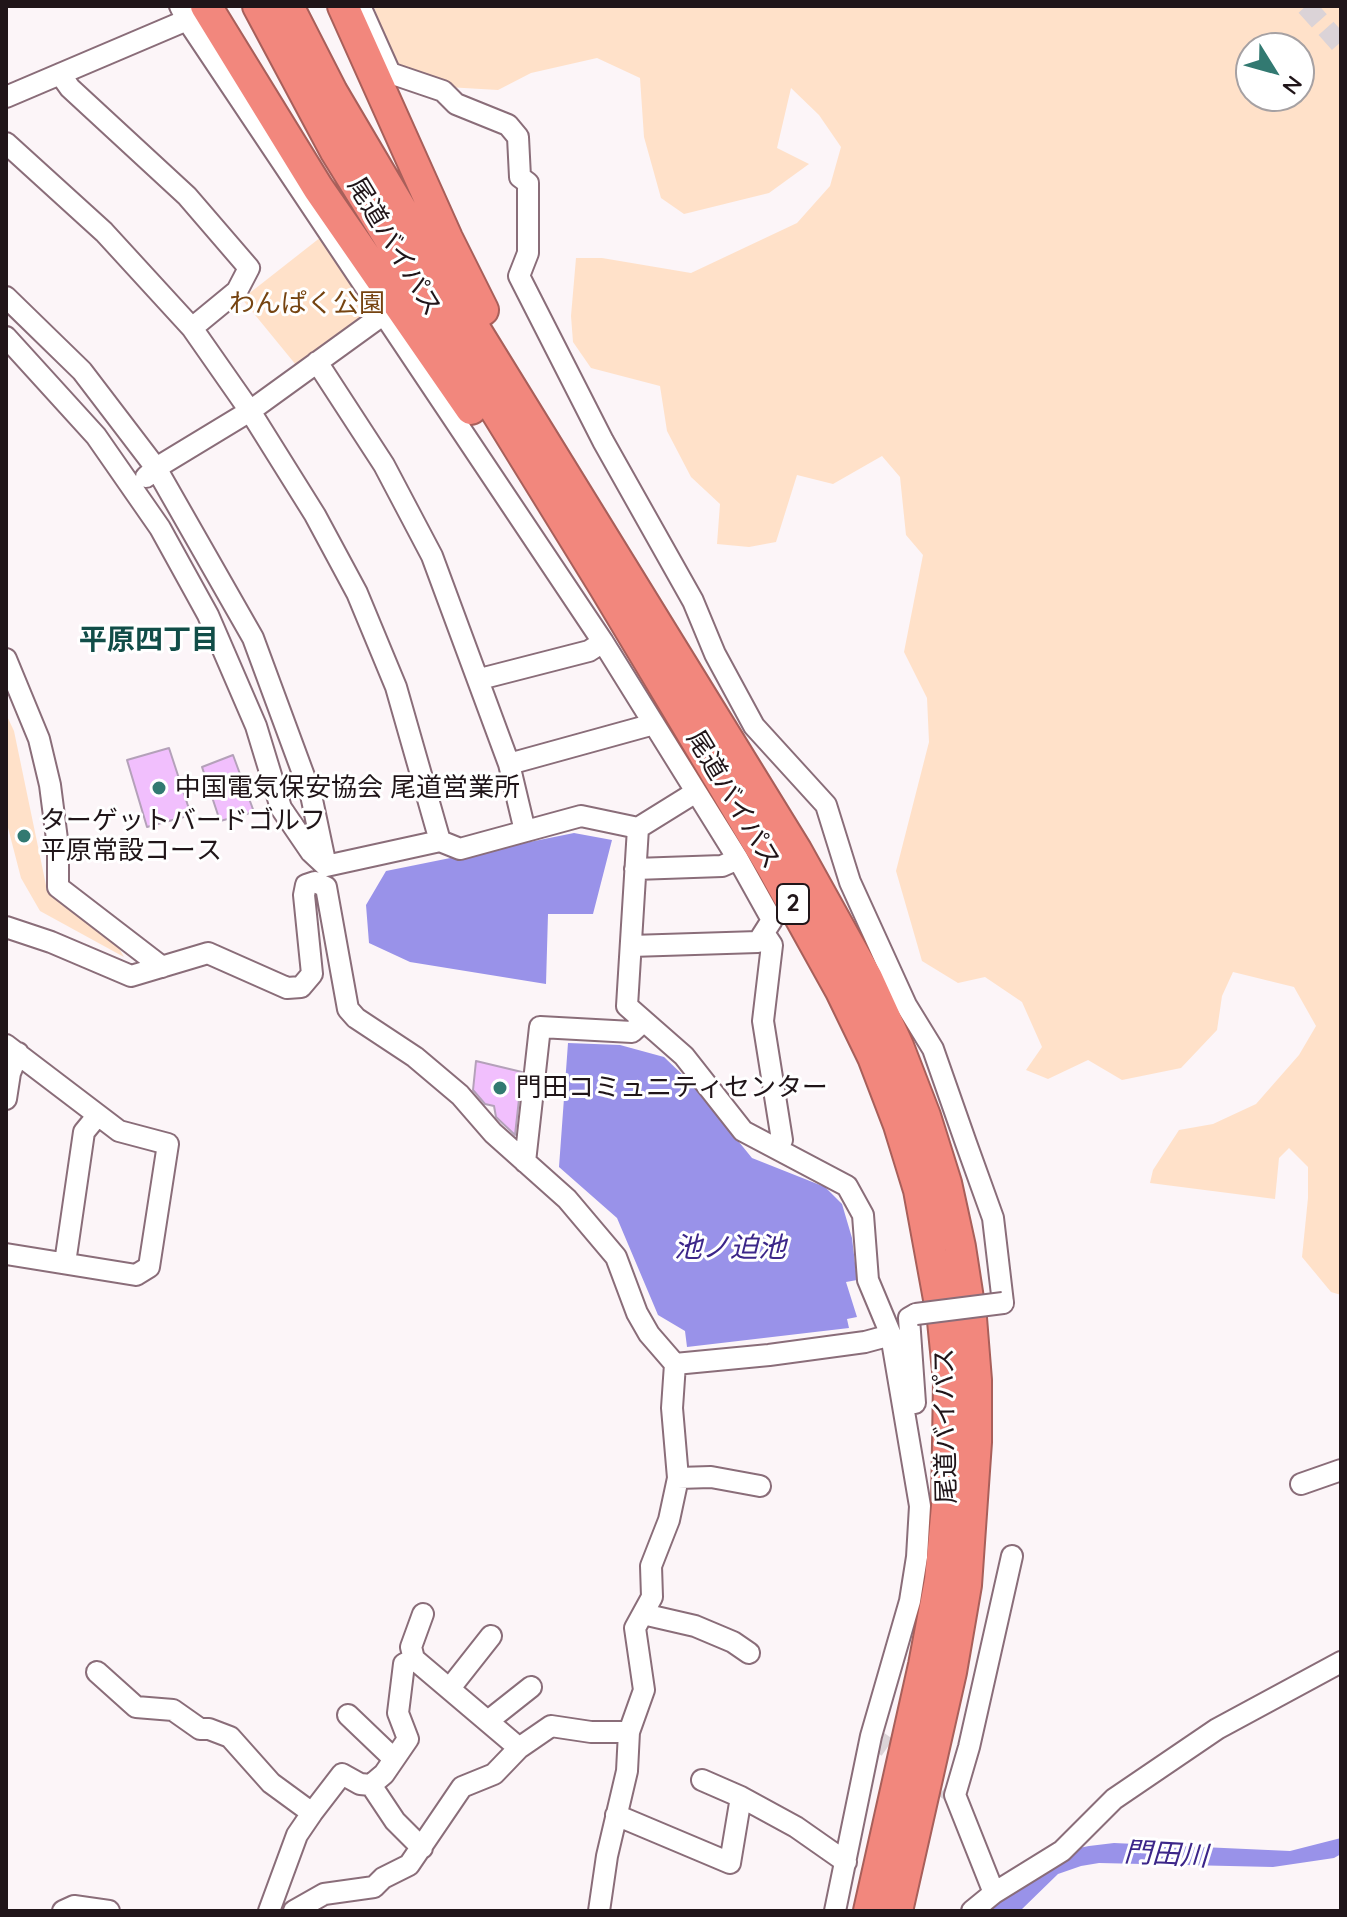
<!DOCTYPE html>
<meta charset="utf-8">
<style>
body{margin:0}
#map{position:relative;width:1347px;height:1917px;overflow:hidden;background:#fcf5f8;font-family:Quicksand,sans-serif}
canvas{display:block}
.frame{position:absolute;inset:0;border:8px solid #201519;pointer-events:none}
.north{position:absolute;left:1235px;top:32px;width:80px;height:80px;box-sizing:border-box;background:#fff;border:2px solid #a6a1a3;border-radius:50%;rotate:127deg;font-size:22px;font-weight:700;line-height:32px;text-align:center;color:#201519}
.north::after{content:'';display:block;margin:auto;width:28px;height:36px;background:#327971;clip-path:polygon(50% 0,100% 100%,50% 72%,0 100%)}
</style>
<div id="map">
<canvas width="1347" height="1917"></canvas>
<div class="frame"></div>
<div class="north">N</div>
</div>
<script>
const ctx = document.querySelector('canvas').getContext('2d');
ctx.lineJoin = 'round';
function fillPath(path, color) { ctx.fillStyle = color; ctx.fill(path, 'evenodd'); }
const toPath = rows => new Path2D(rows.map(r => 'M' + r).join(''));
function strokePath(path, color, width, dash) { ctx.strokeStyle = color; ctx.lineWidth = width; ctx.lineCap = dash ? 'butt' : 'round'; ctx.setLineDash(dash || []); ctx.stroke(path); }
function write(font, color, halo, rows, align = 'center') {
  ctx.font = font + ' Quicksand,"Noto Sans JP",sans-serif'; ctx.lineWidth = 6; ctx.setLineDash([]); ctx.textBaseline = 'middle'; ctx.strokeStyle = halo; ctx.fillStyle = color; for (const [text, x, y, turn = 0] of rows) {
    ctx.save(); ctx.translate(x, y); ctx.rotate((+turn || 0) * Math.PI / 180); ctx.textAlign = isNaN(turn) ? turn : align; if (halo) ctx.strokeText(text, 0, 0); ctx.fillText(text, 0, 0); ctx.restore();
  }
}
fillPath(toPath([
 [374,6,1341,6,1341,1295,1331,1292,1302,1257,1308,1198,1308,1167,1289,1148,1279,1158,1275,1199,1150,1183,1153,1170,1179,1130,1213,1124,1256,1104,1299,1055,1316,1026,1294,987,1233,972,1222,996,1217,1030,1181,1068,1122,1080,1088,1060,1048,1079,1026,1070,1042,1047,1022,1002,985,977,958,983,922,961,896,871,929,742,927,698,904,652,923,555,906,535,900,477,882,456,833,484,797,475,776,542,749,547,717,544,720,504,691,477,667,431,660,386,591,368,573,342,571,316,576,258,602,258,691,273,797,223,830,186,841,147,819,115,791,88,777,148,809,164,769,193,684,214,661,198,644,137,640,78,597,58,531,73,498,90,447,87,402,75,389,57],
 [1251,48,1299,48,1299,96,1251,96],
 [321,237,375,311,296,365,242,299],
 [6,714,14,731,47,890,116,943,124,957,40,911,21,878,6,820]
]), '#ffe1c9');
fillPath(toPath([
 [574,833,612,840,593,914,548,914,546,984,410,962,369,943,366,905,386,871],
 [568,1043,620,1045,664,1057,690,1082,752,1158,825,1187,842,1204,852,1238,857,1280,846,1282,857,1317,847,1319,849,1328,687,1347,685,1331,658,1315,617,1218,559,1167],
 [1341,1838,1341,1854,1334,1858,1273,1867,1099,1863,1081,1866,1058,1874,1020,1911,991,1911,999,1899,1074,1849,1089,1846,1114,1843,1290,1851]
]), '#9992e9');
const building = toPath([
 [169,748,191,815,147,827,127,760,169,748],
 [233,755,254,812,220,821,202,767,233,755],
 [476,1061,522,1072,515,1135,496,1117,494,1106,485,1104,473,1090,476,1061]
]);
fillPath(building, '#f1bffd');
strokePath(building, '#b4a1b9', 2);
strokePath(toPath([
 [1306,6,1341,45],
 [871,1736,955,1795]
]), '#dbd3d7', 20, [20, 10]);
const minor = toPath([
 [180,6,187,20,603,642,738,859,772,920,758,942,631,946],
 [360,6,390,73,443,91,456,104,508,125,518,137,520,177,528,183,528,253,519,276,603,441,693,601,715,654,754,726,826,805,850,882,906,1005,933,1049,966,1143,993,1218,1003,1303],
 [60,74,70,88,187,196,249,268,237,291,192,328],
 [6,97,187,20],
 [6,143,104,232,192,328,250,411,315,515,357,593,396,687,440,841],
 [6,297,82,371,156,468,253,638,311,795,326,866],
 [6,337,96,436,160,528,208,615,256,726,281,808,311,852,326,866],
 [317,362,384,465,432,556,509,764,525,831],
 [146,477,156,468,250,411,384,314],
 [6,659,39,739,50,785,58,847,58,887,162,967],
 [480,679,589,651,603,642],
 [509,764,654,724],
 [638,828,627,1006,684,1056,743,1131,847,1186,863,1215,868,1280,891,1335,920,1506,917,1557,910,1601,871,1736,835,1911],
 [326,866,440,841,460,849,581,816,638,828,696,792],
 [635,869,722,866,738,859],
 [6,927,51,942,131,976,208,953,287,988,301,987,312,974,304,895,306,885,315,882,326,887,348,1009,356,1018,415,1057,460,1095,493,1133,567,1199,616,1257,637,1313,649,1334,675,1364,672,1408,678,1478,669,1520,651,1566,652,1597,635,1628,644,1690,629,1732,627,1771,607,1856,599,1911],
 [764,933,772,945,763,1021,782,1140,778,1149],
 [6,1045,119,1131,168,1144,149,1267,136,1275,6,1254],
 [6,1099,10,1073,18,1053],
 [525,1162,540,1027,632,1032,644,1021],
 [65,1263,84,1132,98,1115],
 [675,1364,769,1355,865,1342,891,1335],
 [915,1403,909,1318,916,1314],
 [678,1478,711,1477,760,1486],
 [1301,1484,1341,1470],
 [643,1614,695,1626,733,1642,749,1653],
 [414,1659,411,1647,423,1614],
 [97,1672,136,1707,173,1710,200,1729,209,1729,230,1737,271,1783,312,1813,297,1835,269,1911],
 [450,1688,491,1636],
 [348,1715,394,1759],
 [488,1721,531,1687],
 [702,1780,741,1797,796,1827,846,1862],
 [371,1785,395,1821,422,1848],
 [312,1813,342,1774,360,1784,371,1785,384,1774,408,1739,398,1713,404,1664,414,1659,519,1748],
 [616,1815,730,1863,741,1797],
 [994,1893,955,1795,969,1747,1012,1556],
 [63,1911,74,1906,109,1911],
 [294,1911,324,1894,374,1887,383,1878,409,1865,462,1787,494,1774,519,1748,551,1726,591,1732,629,1732],
 [972,1911,994,1893,1062,1851,1114,1799,1217,1729,1341,1662]
]);
const highway = toPath([
 [206,6,318,188,471,409],
 [258,6,335,150,604,586,771,865,841,991,873,1057,899,1125,919,1190,943,1321,949,1381,947,1506,940,1580,924,1665,869,1911],
 [288,6,332,92,404,214,796,850,867,978,898,1046,925,1116,946,1183,960,1247,971,1318,976,1380,976,1442,966,1585,951,1672,897,1911],
 [343,6,447,238,483,310]
]);
strokePath(minor, '#8a6d79', 24);
strokePath(highway, '#a85f5a', 34);
strokePath(minor, '#fff', 20);
strokePath(highway, '#f2877d', 30);
const minorBridge = toPath([
 [916,1314,1003,1303]
]);
strokePath(minorBridge, '#8a6d79', 24, []);
strokePath(minorBridge, '#fff', 20);
for (const [x, y, r, color] of [
 [159,788,8,"#327971"],
 [24,836,8,"#327971"],
 [500,1088,8,"#327971"]
]) { const dot = new Path2D(); dot.arc(x, y, r, 0, 2 * Math.PI); ctx.fillStyle = color; ctx.fill(dot); strokePath(dot, '#fff', 3); }
for (const [x, y, w] of [
 [793,904,32]
]) { const box = new Path2D(); box.roundRect(x - w / 2, y - 20, w, 40, 6); ctx.fillStyle = '#fff'; ctx.fill(box); strokePath(box, '#201519', 2); }
write('bold 24px', '#201519', null, [
 ["2",793,904]
]);
write('26px', '#201519', '#fff', [
 ["尾道バイパス",394,247,59],
 ["尾道バイパス",733,800,59],
 ["尾道バイパス",946,1426,-91]
]);
write('26px', '#764411', '#fff', [
 ["わんぱく公園",307,304]
]);
write('26px', '#201519', '#fff', [
 ["中国電気保安協会 尾道営業所",175,788],
 ["ターゲットバードゴルフ",40,821],
 ["平原常設コース",40,851],
 ["門田コミュニティセンター",516,1088]
], 'left');
write('bold 28px', '#114d48', '#fff', [
 ["平原四丁目",149,641]
]);
write('italic 28px', '#3c2689', '#fff', [
 ["池ノ迫池",730,1249],
 ["門田川",1166,1855,3]
]);
</script>
